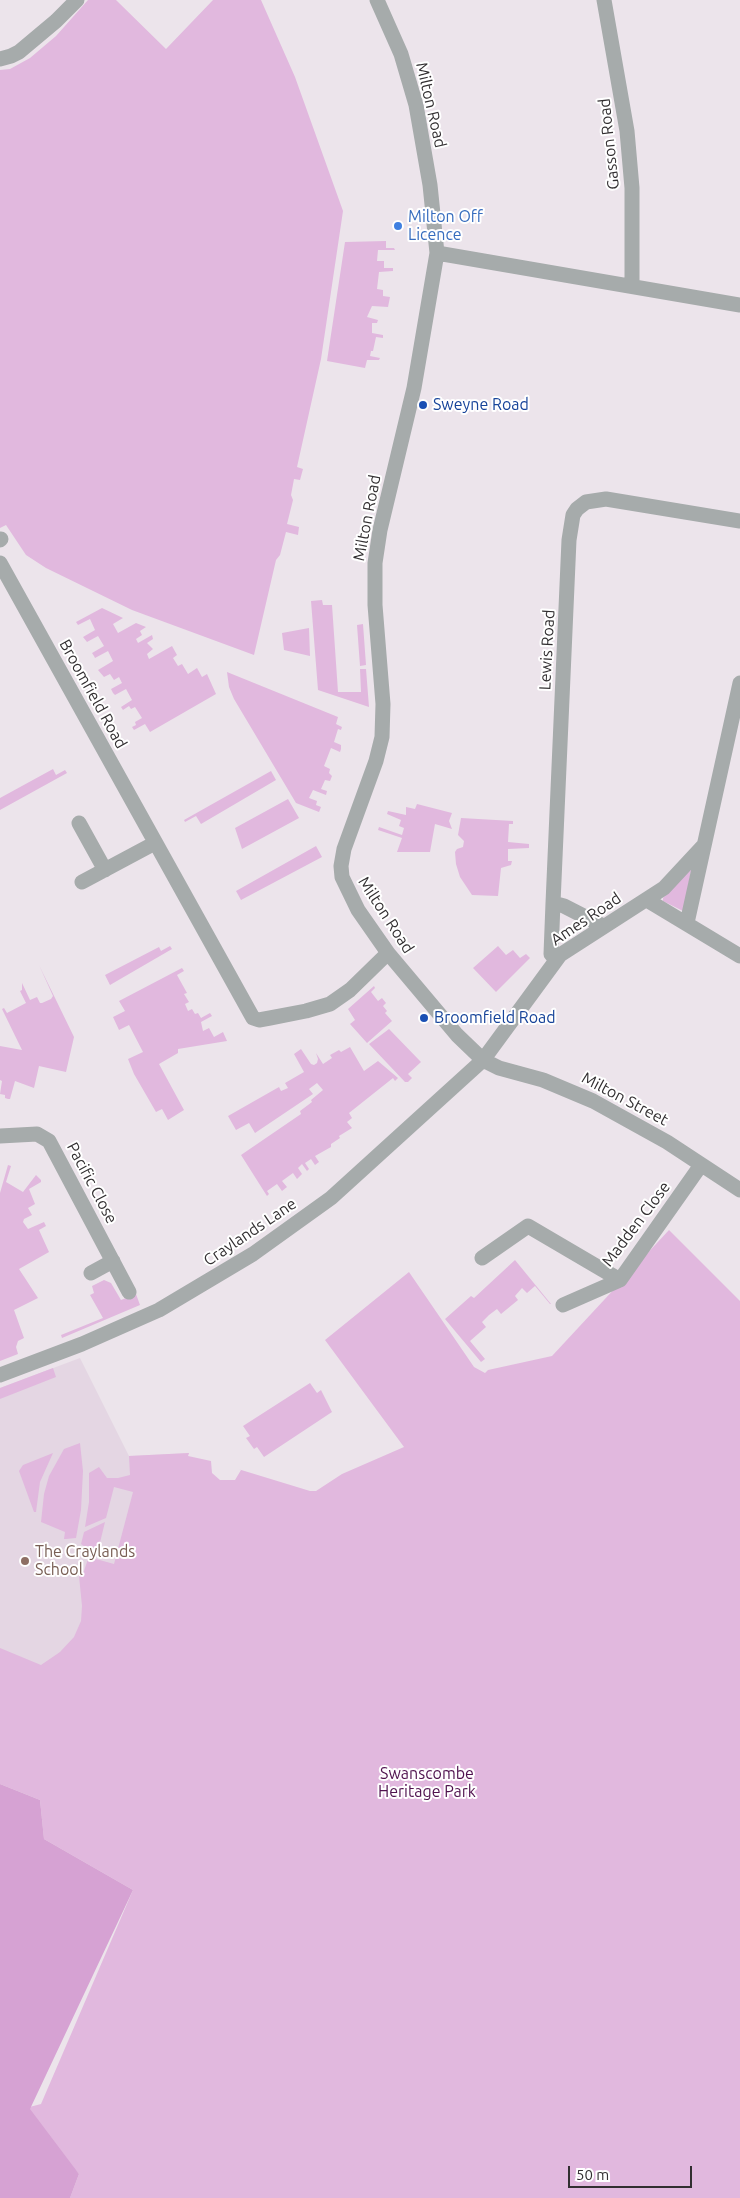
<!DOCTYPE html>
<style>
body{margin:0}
#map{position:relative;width:740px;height:2198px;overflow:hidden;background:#ece4eb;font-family:Ubuntu,sans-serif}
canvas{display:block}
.scale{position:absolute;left:568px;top:2166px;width:124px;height:22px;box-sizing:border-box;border:2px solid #322f31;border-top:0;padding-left:6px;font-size:15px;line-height:18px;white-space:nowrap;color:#322f31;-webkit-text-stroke:4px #fff;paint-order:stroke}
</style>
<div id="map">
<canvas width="740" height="2198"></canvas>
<div class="scale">50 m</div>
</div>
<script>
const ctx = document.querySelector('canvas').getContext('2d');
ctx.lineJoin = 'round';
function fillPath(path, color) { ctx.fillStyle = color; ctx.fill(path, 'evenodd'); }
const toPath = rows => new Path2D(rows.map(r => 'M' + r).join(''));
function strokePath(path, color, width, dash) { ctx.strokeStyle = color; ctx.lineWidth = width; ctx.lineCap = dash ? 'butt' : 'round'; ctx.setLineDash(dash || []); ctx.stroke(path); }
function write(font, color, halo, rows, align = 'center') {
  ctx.font = font + ' Ubuntu,sans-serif'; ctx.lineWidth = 4; ctx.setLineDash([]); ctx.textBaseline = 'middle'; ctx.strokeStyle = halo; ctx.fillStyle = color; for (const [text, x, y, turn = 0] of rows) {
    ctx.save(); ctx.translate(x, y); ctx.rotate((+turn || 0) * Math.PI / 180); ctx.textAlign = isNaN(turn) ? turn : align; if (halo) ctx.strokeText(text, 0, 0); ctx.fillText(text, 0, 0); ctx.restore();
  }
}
fillPath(toPath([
 [80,1358,129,1456,189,1453,0,1784,0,1388]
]), '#e4d6e3');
fillPath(toPath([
 [88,0,116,0,166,49,213,0,261,0,295,77,343,211,321,359,297,467,303,469,300,480,294,479,291,495,293,500,287,524,299,527,298,535,286,532,280,555,276,560,254,655,132,610,46,568,26,555,6,525,0,528,0,70,10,69,30,58,56,36],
 [386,241,386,248,394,248,395,250,378,250,377,261,384,261,384,268,393,268,393,271,379,272,377,289,383,290,383,296,390,297,388,307,372,306,367,317,378,320,377,323,372,323,372,333,383,335,383,338,376,337,373,351,371,351,370,356,380,358,379,360,367,360,365,368,327,361,345,242],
 [322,600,323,605,332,605,338,692,361,692,360,669,366,669,369,707,318,690,311,601],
 [102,608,123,618,113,624,118,633,136,623,146,627,140,631,142,635,136,639,138,643,152,635,153,639,147,643,153,649,147,654,149,659,172,646,177,655,173,658,178,666,182,664,188,674,197,668,202,677,207,674,216,694,150,732,145,724,134,730,132,727,136,725,135,722,142,718,135,707,131,709,129,706,123,710,121,707,132,700,126,689,115,695,113,693,111,689,122,683,119,677,114,680,110,674,104,677,98,670,113,661,108,651,95,658,94,656,92,653,104,646,98,636,87,642,83,637,95,630,90,619,78,625,76,622],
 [363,624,366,665,360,666,357,625],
 [309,628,310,656,284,650,282,633],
 [227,672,338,717,336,724,342,727,341,730,338,729,334,742,341,745,341,749,340,752,331,748,324,766,330,769,329,773,332,776,330,781,325,780,321,789,327,791,326,795,313,790,309,798,317,801,316,805,321,807,319,812,296,803,234,699,229,687],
 [53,769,56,775,65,770,67,773,0,810,0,798],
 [271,771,276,780,201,824,196,816,185,822,184,820],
 [288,799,299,818,242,849,235,828],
 [417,804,452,813,449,821,452,829,435,824,430,852,397,852,402,838,378,830,379,827,402,835,404,828,399,826,401,820,387,814,388,811,406,815,406,807,415,809],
 [461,818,513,821,513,824,509,824,508,842,529,844,529,848,508,849,508,861,512,861,511,865,501,868,498,896,472,895,460,877,456,864,455,852,457,849,463,847,464,841,458,835],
 [316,846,322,857,241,900,236,891],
 [692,867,683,911,663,901,663,898],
 [170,946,172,949,110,985,105,975,159,947,161,951],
 [498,946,506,955,513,950,520,958,526,954,530,958,496,992,473,968],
 [39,965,74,1037,66,1072,39,1066,34,1088,15,1081,10,1099,8,1099,5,1098,5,1095,0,1094,2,1081,0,1080,0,1046,22,1050,2,1009,4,1008,7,1013,26,1003,20,991,22,990,22,983,30,1000,37,997,40,1003,42,1003,51,999,53,996],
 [182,968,184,971,177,975,187,993,184,994,189,1002,185,1004,188,1011,192,1009,195,1014,198,1013,201,1018,210,1013,212,1016,201,1022,203,1031,209,1028,214,1037,223,1032,227,1041,178,1049,178,1053,159,1064,184,1110,168,1120,162,1109,156,1112,134,1074,128,1059,143,1052,129,1025,119,1030,113,1017,125,1011,119,1001],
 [374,986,375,988,371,992,378,1001,382,998,386,1003,383,1006,387,1011,385,1013,392,1021,367,1043,350,1024,355,1020,348,1009],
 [389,1029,421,1062,408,1074,412,1078,408,1082,405,1082,369,1044],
 [350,1047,364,1071,378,1061,398,1078,395,1081,393,1078,349,1113,352,1118,347,1122,352,1128,339,1136,340,1138,331,1144,331,1147,315,1156,319,1162,315,1165,311,1159,305,1163,309,1169,307,1171,302,1164,298,1168,302,1174,297,1179,293,1173,282,1181,287,1187,282,1191,277,1184,267,1191,269,1194,267,1196,241,1155,301,1114,300,1111,312,1102,311,1100,323,1090,317,1083,309,1089,313,1094,255,1133,249,1123,236,1130,228,1116,279,1087,281,1091,288,1088,285,1083,304,1072,294,1054,301,1049,311,1064,314,1065,317,1063,318,1059,316,1053,323,1064,332,1058,330,1055,339,1050,341,1052],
 [8,1165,11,1166,6,1182,23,1192,36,1175,41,1180,41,1182,29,1189,35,1204,28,1208,32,1215,24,1219,23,1222,28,1229,44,1222,46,1226,39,1230,49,1252,19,1269,38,1298,14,1310,24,1338,18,1341,16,1347,18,1354,0,1361,0,1193],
 [669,1230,740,1301,740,2198,70,2198,79,2174,18,2110,41,2104,133,1890,44,1839,40,1800,0,1784,0,1648,41,1665,60,1652,74,1637,81,1621,82,1606,79,1576,84,1571,89,1556,88,1549,81,1544,84,1532,105,1522,96,1559,114,1564,133,1492,114,1487,106,1518,85,1527,89,1502,89,1473,99,1467,107,1478,118,1478,130,1475,129,1456,189,1453,188,1456,211,1461,212,1473,220,1480,235,1480,241,1470,238,1469,310,1491,316,1491,342,1474,404,1447,325,1340,409,1272,474,1367,485,1373,488,1370,552,1356],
 [515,1260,551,1304,550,1304,535,1286,527,1293,522,1288,515,1296,518,1300,501,1314,497,1309,489,1315,482,1322,486,1327,470,1341,485,1359,481,1362,445,1319,471,1296,474,1298],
 [104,1280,111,1283,121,1300,136,1294,140,1305,62,1338,61,1335,103,1318,90,1295,94,1293,92,1286],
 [53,1368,56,1377,0,1399,0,1388],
 [310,1383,317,1393,321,1390,332,1412,264,1457,257,1447,254,1449,246,1438,250,1436,243,1426],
 [80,1443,83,1471,81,1510,76,1538,66,1539,64,1539,65,1532,41,1522,44,1494,49,1476,64,1449],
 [53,1453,40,1482,36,1512,34,1512,19,1471,23,1465]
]), '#e1b8de');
fillPath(toPath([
 [0,1784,40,1800,44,1839,133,1890,30,2109,79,2174,70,2198,0,2198]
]), '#d6a2d3');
strokePath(toPath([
 [377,0,401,54,416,105,430,185,437,253,414,388,380,530,375,563,375,605,383,704,382,737,376,761,344,849,341,866,342,877,358,910,388,953,457,1035,483,1060,499,1068,543,1080,593,1101,667,1142,740,1190],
 [604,0,627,131,632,188,632,285],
 [0,59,11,56,19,52,56,21,77,0],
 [437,253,740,305],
 [0,540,1,539],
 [0,563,253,1018,259,1020,270,1018,306,1011,330,1004,350,990,388,953],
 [79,823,105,870],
 [82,882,155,843],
 [647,900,740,956],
 [553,903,564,906,603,926],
 [687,923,740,683],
 [556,960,551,954,553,903,569,540,573,515,577,509,586,502,606,499,740,521],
 [0,1136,37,1134,49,1141,129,1292],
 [482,1258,528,1226,620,1280],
 [91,1273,113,1261],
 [563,1305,620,1280,701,1165],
 [0,1375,82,1344,159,1310,253,1254,331,1198,483,1060,560,955,664,888,704,845]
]), '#a6abab', 15);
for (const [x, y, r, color] of [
 [398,226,5,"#3f7fe0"],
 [423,405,5,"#1a4fb4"],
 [424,1018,5,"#1a4fb4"],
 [25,1561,5,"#8d6e63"]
]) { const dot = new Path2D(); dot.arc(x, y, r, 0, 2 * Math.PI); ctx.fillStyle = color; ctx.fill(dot); strokePath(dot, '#fff', 2); }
write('16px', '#322f31', '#fff', [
 ["Milton Road",431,105,77],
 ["Gasson Road",609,144,-96],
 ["Milton Road",367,518,-79],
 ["Lewis Road",547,650,-87],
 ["Broomfield Road",93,694,61],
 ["Milton Road",386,915,57],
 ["Ames Road",586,919,-34],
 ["Milton Street",625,1099,28],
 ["Pacific Close",92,1183,62],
 ["Madden Close",636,1224,-53],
 ["Craylands Lane",250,1232,-34]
]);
write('16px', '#366cbe', '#fff', [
 ["Milton Off",408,217],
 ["Licence",408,235]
], 'left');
write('16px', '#164399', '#fff', [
 ["Sweyne Road",433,405],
 ["Broomfield Road",434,1018]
], 'left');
write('16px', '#785e54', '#fff', [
 ["The Craylands",35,1552],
 ["School",35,1570]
], 'left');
write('16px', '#4f124e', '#fff', [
 ["Swanscombe",427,1774],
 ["Heritage Park",427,1792]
]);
</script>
